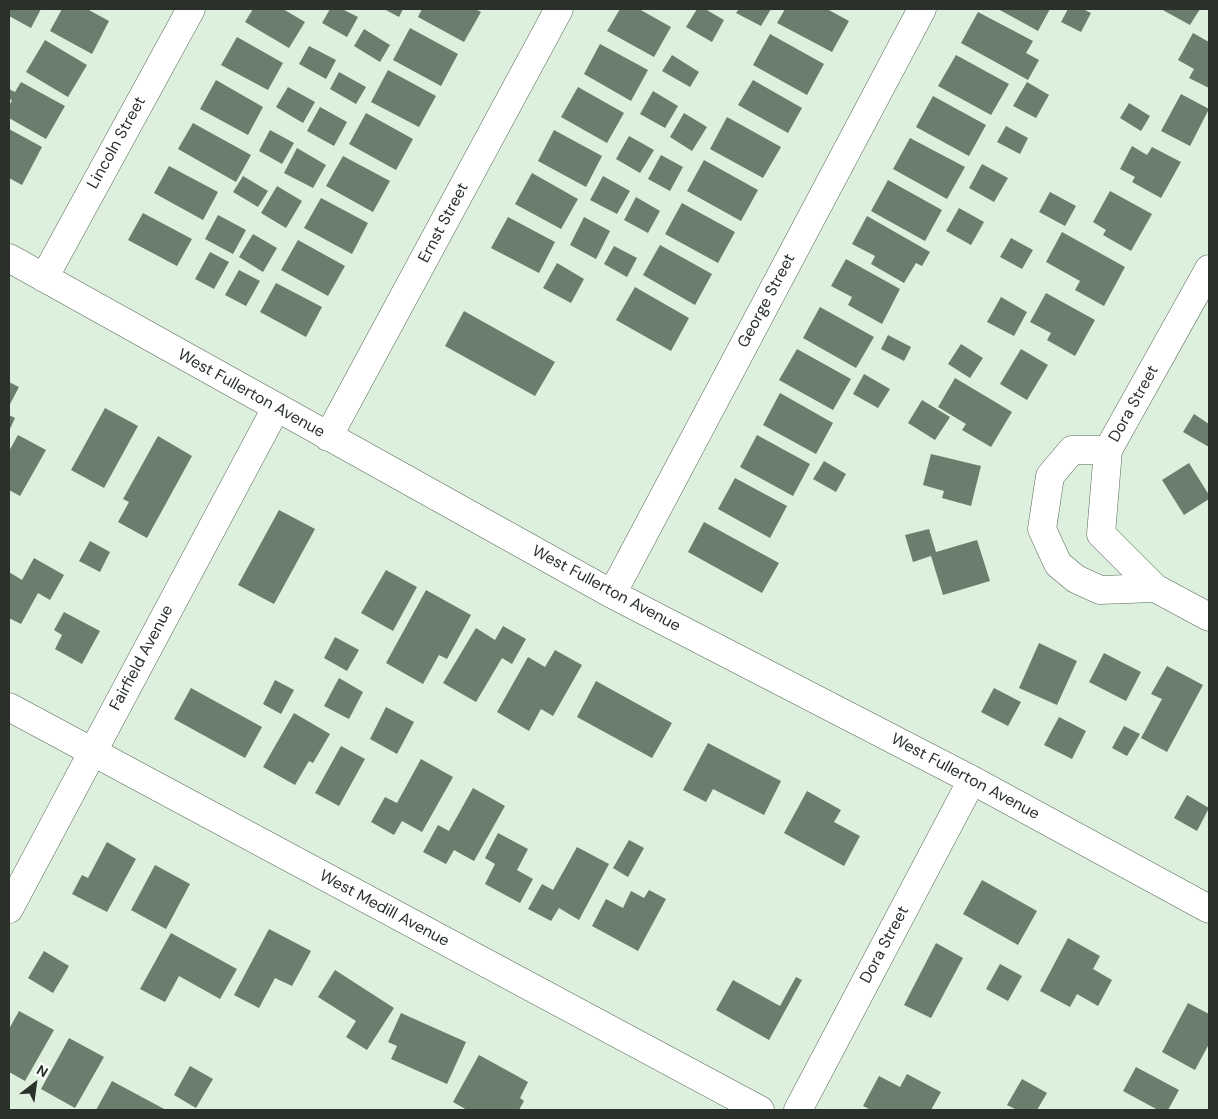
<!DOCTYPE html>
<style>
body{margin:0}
#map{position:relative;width:1218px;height:1119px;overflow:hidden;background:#dcf0dd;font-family:"DM Sans",sans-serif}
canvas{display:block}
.frame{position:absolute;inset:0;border:10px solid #29312a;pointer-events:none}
.north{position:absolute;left:10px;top:1059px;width:50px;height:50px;-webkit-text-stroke:4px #fff;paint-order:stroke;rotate:30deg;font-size:14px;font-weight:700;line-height:20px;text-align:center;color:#29312a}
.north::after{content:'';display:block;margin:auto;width:18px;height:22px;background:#29312a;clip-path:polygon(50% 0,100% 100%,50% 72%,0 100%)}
</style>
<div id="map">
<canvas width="1218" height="1119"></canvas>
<div class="frame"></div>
<div class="north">N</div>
</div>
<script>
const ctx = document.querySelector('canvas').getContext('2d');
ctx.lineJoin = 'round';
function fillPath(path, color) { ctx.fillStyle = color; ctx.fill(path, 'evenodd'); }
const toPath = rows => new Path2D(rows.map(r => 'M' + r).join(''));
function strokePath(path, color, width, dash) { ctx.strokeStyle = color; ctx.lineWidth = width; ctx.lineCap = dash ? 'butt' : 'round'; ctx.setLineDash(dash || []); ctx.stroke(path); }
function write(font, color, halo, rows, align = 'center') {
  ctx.font = font + ' "DM Sans",sans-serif'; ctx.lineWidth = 4; ctx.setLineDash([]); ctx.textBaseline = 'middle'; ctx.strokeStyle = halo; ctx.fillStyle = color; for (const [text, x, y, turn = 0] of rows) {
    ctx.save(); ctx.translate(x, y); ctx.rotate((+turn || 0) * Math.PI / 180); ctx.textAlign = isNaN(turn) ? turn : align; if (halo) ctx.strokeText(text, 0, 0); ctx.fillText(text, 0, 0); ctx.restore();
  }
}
fillPath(toPath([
 [9,9,41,9,31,28,9,16],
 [62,9,87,9,109,21,92,54,50,31],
 [253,9,283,9,305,22,289,48,245,22],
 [330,9,342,9,358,17,347,37,322,23],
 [384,9,403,9,399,17],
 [422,9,475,9,481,12,464,42,418,17],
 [620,9,639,9,671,27,654,57,607,31],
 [697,9,705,9,724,20,712,42,686,27],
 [739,9,771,9,761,26,736,13],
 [785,9,827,9,849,21,832,52,777,23],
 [998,9,1050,9,1038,31],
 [1068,9,1083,9,1091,13,1081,32,1061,22],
 [1161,9,1200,9,1190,25],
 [978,12,1033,41,1026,53,1039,60,1028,80,961,43],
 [410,28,458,54,441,86,393,60],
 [364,29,390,45,380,62,354,46],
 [1193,33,1209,42,1209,88,1189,78,1194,69,1178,60],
 [770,34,824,64,807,95,753,65],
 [237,37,283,63,268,90,221,65],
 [45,40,87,65,68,97,26,72],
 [600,44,648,70,631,101,584,74],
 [309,46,336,60,326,79,299,64],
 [672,55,699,72,690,87,662,71],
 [956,55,1009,84,991,115,938,86],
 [388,70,436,96,419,127,371,102],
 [339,72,366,87,356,104,330,89],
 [216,80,263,107,248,135,200,109],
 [753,80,802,108,788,133,738,105],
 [21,82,65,106,46,139,9,118,9,106,12,100,9,99,9,89,15,92],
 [1027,82,1049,95,1036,118,1013,106],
 [288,87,315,102,303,123,276,107],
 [578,87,624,113,607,143,561,117],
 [653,91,678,106,665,128,640,114],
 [1181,94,1209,109,1190,146,1161,131],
 [933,96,986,125,969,156,916,127],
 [1129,103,1150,116,1141,131,1120,118],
 [320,107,347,122,334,146,307,131],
 [366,113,413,139,396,170,349,144],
 [684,113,707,127,692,151,670,137],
 [727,117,781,147,763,178,710,149],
 [193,123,251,155,236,182,178,149],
 [1006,126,1028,138,1020,154,997,142],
 [9,129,42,147,22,185,9,178],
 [270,130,294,143,282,164,259,151],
 [554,130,602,156,586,187,538,161],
 [629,136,654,150,640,173,616,159],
 [910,138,965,167,947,199,893,169],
 [1132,146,1147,155,1152,147,1181,162,1161,198,1132,182,1135,177,1120,169],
 [297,148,326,165,313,188,284,173],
 [661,155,683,167,670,191,648,179],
 [343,156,390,181,373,212,326,186],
 [704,160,758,190,741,221,687,191],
 [982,164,1008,178,994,202,969,188],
 [169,166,218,192,203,220,154,193],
 [532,173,578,199,561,229,515,204],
 [243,176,268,191,258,207,233,192],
 [603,176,630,191,617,214,590,200],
 [888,180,942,210,925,241,871,211],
 [277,186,302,201,286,228,261,213],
 [1110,191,1152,214,1131,251,1103,235,1106,230,1093,222],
 [1050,192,1076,206,1065,226,1039,212],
 [636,197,660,211,648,233,624,220],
 [321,198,368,223,352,254,304,228],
 [682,203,735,232,718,263,665,234],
 [959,208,984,222,971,245,946,231],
 [143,213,192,239,177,266,128,240],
 [218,215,246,230,233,254,205,239],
 [867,216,930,252,922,266,916,263,904,283,871,264,875,256,852,244],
 [508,217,555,242,539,273,491,248],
 [584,217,610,231,596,259,570,245],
 [1062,232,1125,267,1104,306,1075,290,1080,281,1046,262],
 [253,234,277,248,263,272,239,257],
 [1011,238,1033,250,1022,269,1000,257],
 [298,240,345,266,328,296,281,270],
 [660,245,712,274,695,305,643,275],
 [614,246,637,258,627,277,604,264],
 [210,252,229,262,214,289,195,279],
 [846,259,900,289,882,324,848,305,852,297,831,286],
 [557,263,584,279,571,303,543,288],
 [239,270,260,281,246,306,225,295],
 [276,283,322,307,306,337,260,312],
 [635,287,689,318,671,351,616,320],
 [1046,293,1095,320,1075,356,1047,340,1051,333,1030,322],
 [1001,297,1027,312,1014,336,987,322],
 [820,307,874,337,856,368,803,338],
 [464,311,555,362,535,396,445,346],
 [888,335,911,347,904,361,881,349],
 [961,344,983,358,970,378,948,364],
 [797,349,851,379,833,410,779,380],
 [1021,349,1048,365,1027,400,1000,384],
 [864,374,890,389,878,408,853,394],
 [955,378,1012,412,991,447,962,430,966,424,938,407],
 [9,382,19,387,9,406],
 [780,393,833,423,816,454,763,425],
 [922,400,950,417,935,440,908,423],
 [105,408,138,426,104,488,71,470],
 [1194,414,1209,424,1209,447,1183,432],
 [9,415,15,418,9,431],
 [18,435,46,450,20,496,9,490,9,451],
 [757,435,810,464,793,496,740,467],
 [158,436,192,456,147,538,118,522,129,502,123,499],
 [931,454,981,466,971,506,942,498,944,491,923,485],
 [824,461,846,474,836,492,813,479],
 [1189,463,1209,495,1209,499,1184,515,1162,480],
 [735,478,787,506,770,538,718,509],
 [279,510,315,529,274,604,238,585],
 [704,522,779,563,762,593,688,552],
 [929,529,936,552,977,540,990,581,943,595,931,556,913,562,905,535],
 [90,541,110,552,100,572,79,561],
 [34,558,64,575,50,600,38,593,21,624,9,618,9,572,22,580],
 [386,570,417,587,393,631,361,613],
 [426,590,471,615,447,659,439,655,423,684,386,663],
 [64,612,100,631,82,664,55,649,62,635,54,630],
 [503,626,526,639,512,664,502,658,476,702,443,683,476,628,495,640],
 [335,637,359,650,347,671,324,658],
 [1039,643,1077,661,1057,705,1019,688],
 [555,650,582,665,553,716,541,709,529,731,497,712,528,657,545,667],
 [1104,653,1141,672,1126,701,1089,682],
 [1167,666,1203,685,1167,752,1141,738,1162,699,1151,694],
 [339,678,363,692,349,719,324,706],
 [275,680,294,690,281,714,263,704],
 [596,681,672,723,652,758,577,717],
 [191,688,262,727,245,758,174,719],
 [994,688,1021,702,1008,726,981,712],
 [386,707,414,722,397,754,370,739],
 [294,713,330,734,313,763,309,761,295,785,263,767],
 [1059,717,1086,731,1072,759,1044,745],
 [1124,726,1140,734,1127,756,1112,748],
 [708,743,781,781,764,815,713,789,706,802,683,790],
 [341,746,365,759,339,806,315,793],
 [421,759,453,777,422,832,402,821,394,835,371,822,385,797,397,803],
 [473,788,505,806,474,861,454,850,446,864,423,852,438,825,449,831],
 [807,791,841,810,834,822,860,836,844,866,784,833],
 [1187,795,1209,808,1197,831,1174,818],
 [498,833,528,849,517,870,533,879,520,903,485,884,495,864,485,858],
 [629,840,644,848,628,877,613,868],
 [107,842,136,859,107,912,72,894,82,875,88,878],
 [577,847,609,864,579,920,559,908,551,921,528,909,542,884,553,890],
 [155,865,190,884,166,929,131,910],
 [982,880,1037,911,1018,945,963,914],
 [649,890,666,899,638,951,592,926,606,899,623,908,631,891,644,898],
 [269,929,311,951,292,986,275,978,259,1008,234,995],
 [171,933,237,969,220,999,179,976,165,1002,140,989],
 [1068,938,1100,956,1093,969,1112,980,1098,1006,1077,994,1070,1007,1040,991],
 [936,943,963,958,931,1018,904,1005],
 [44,951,69,966,53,993,28,978],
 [1000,964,1022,976,1008,1001,986,989],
 [335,970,394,1008,367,1050,346,1037,356,1021,318,997],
 [796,977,802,980,769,1040,716,1010,733,980,780,1006],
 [1188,1003,1209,1014,1209,1044,1195,1070,1162,1052],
 [19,1011,54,1030,25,1081,9,1072,9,1029],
 [401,1013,466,1042,447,1084,391,1059,397,1046,388,1042],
 [69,1038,104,1057,75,1108,41,1089],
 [479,1055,528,1082,520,1098,524,1101,519,1110,467,1110,453,1102],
 [190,1066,213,1079,196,1108,174,1095],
 [1136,1067,1179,1090,1168,1110,1158,1110,1123,1091],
 [907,1074,941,1092,931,1110,871,1110,863,1106,879,1076,900,1087],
 [1022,1079,1047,1093,1037,1110,1017,1110,1007,1105],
 [112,1081,166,1110,96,1110]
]), '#6b7d6c');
const minor = toPath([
 [9,258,612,594,972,780,1209,909],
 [1209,269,1108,450,1101,534,1155,588,1209,617],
 [44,278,191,9],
 [328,437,559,9],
 [1108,450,1072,450,1050,476,1042,529,1058,564,1076,579,1100,590,1155,588],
 [612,594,922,9],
 [9,707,760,1110],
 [9,909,276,408],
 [798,1110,972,780]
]);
strokePath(minor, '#576958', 29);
strokePath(minor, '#fff', 28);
write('16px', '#29312a', '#fff', [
 ["Lincoln Street",117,143,-61],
 ["Ernst Street",444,223,-62],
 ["George Street",767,301,-62],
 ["West Fullerton Avenue",251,394,29],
 ["Dora Street",1134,404,-61],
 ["West Fullerton Avenue",606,589,28],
 ["Fairfield Avenue",142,658,-62],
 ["West Fullerton Avenue",965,777,28],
 ["West Medill Avenue",384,909,28],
 ["Dora Street",885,945,-62]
]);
</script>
